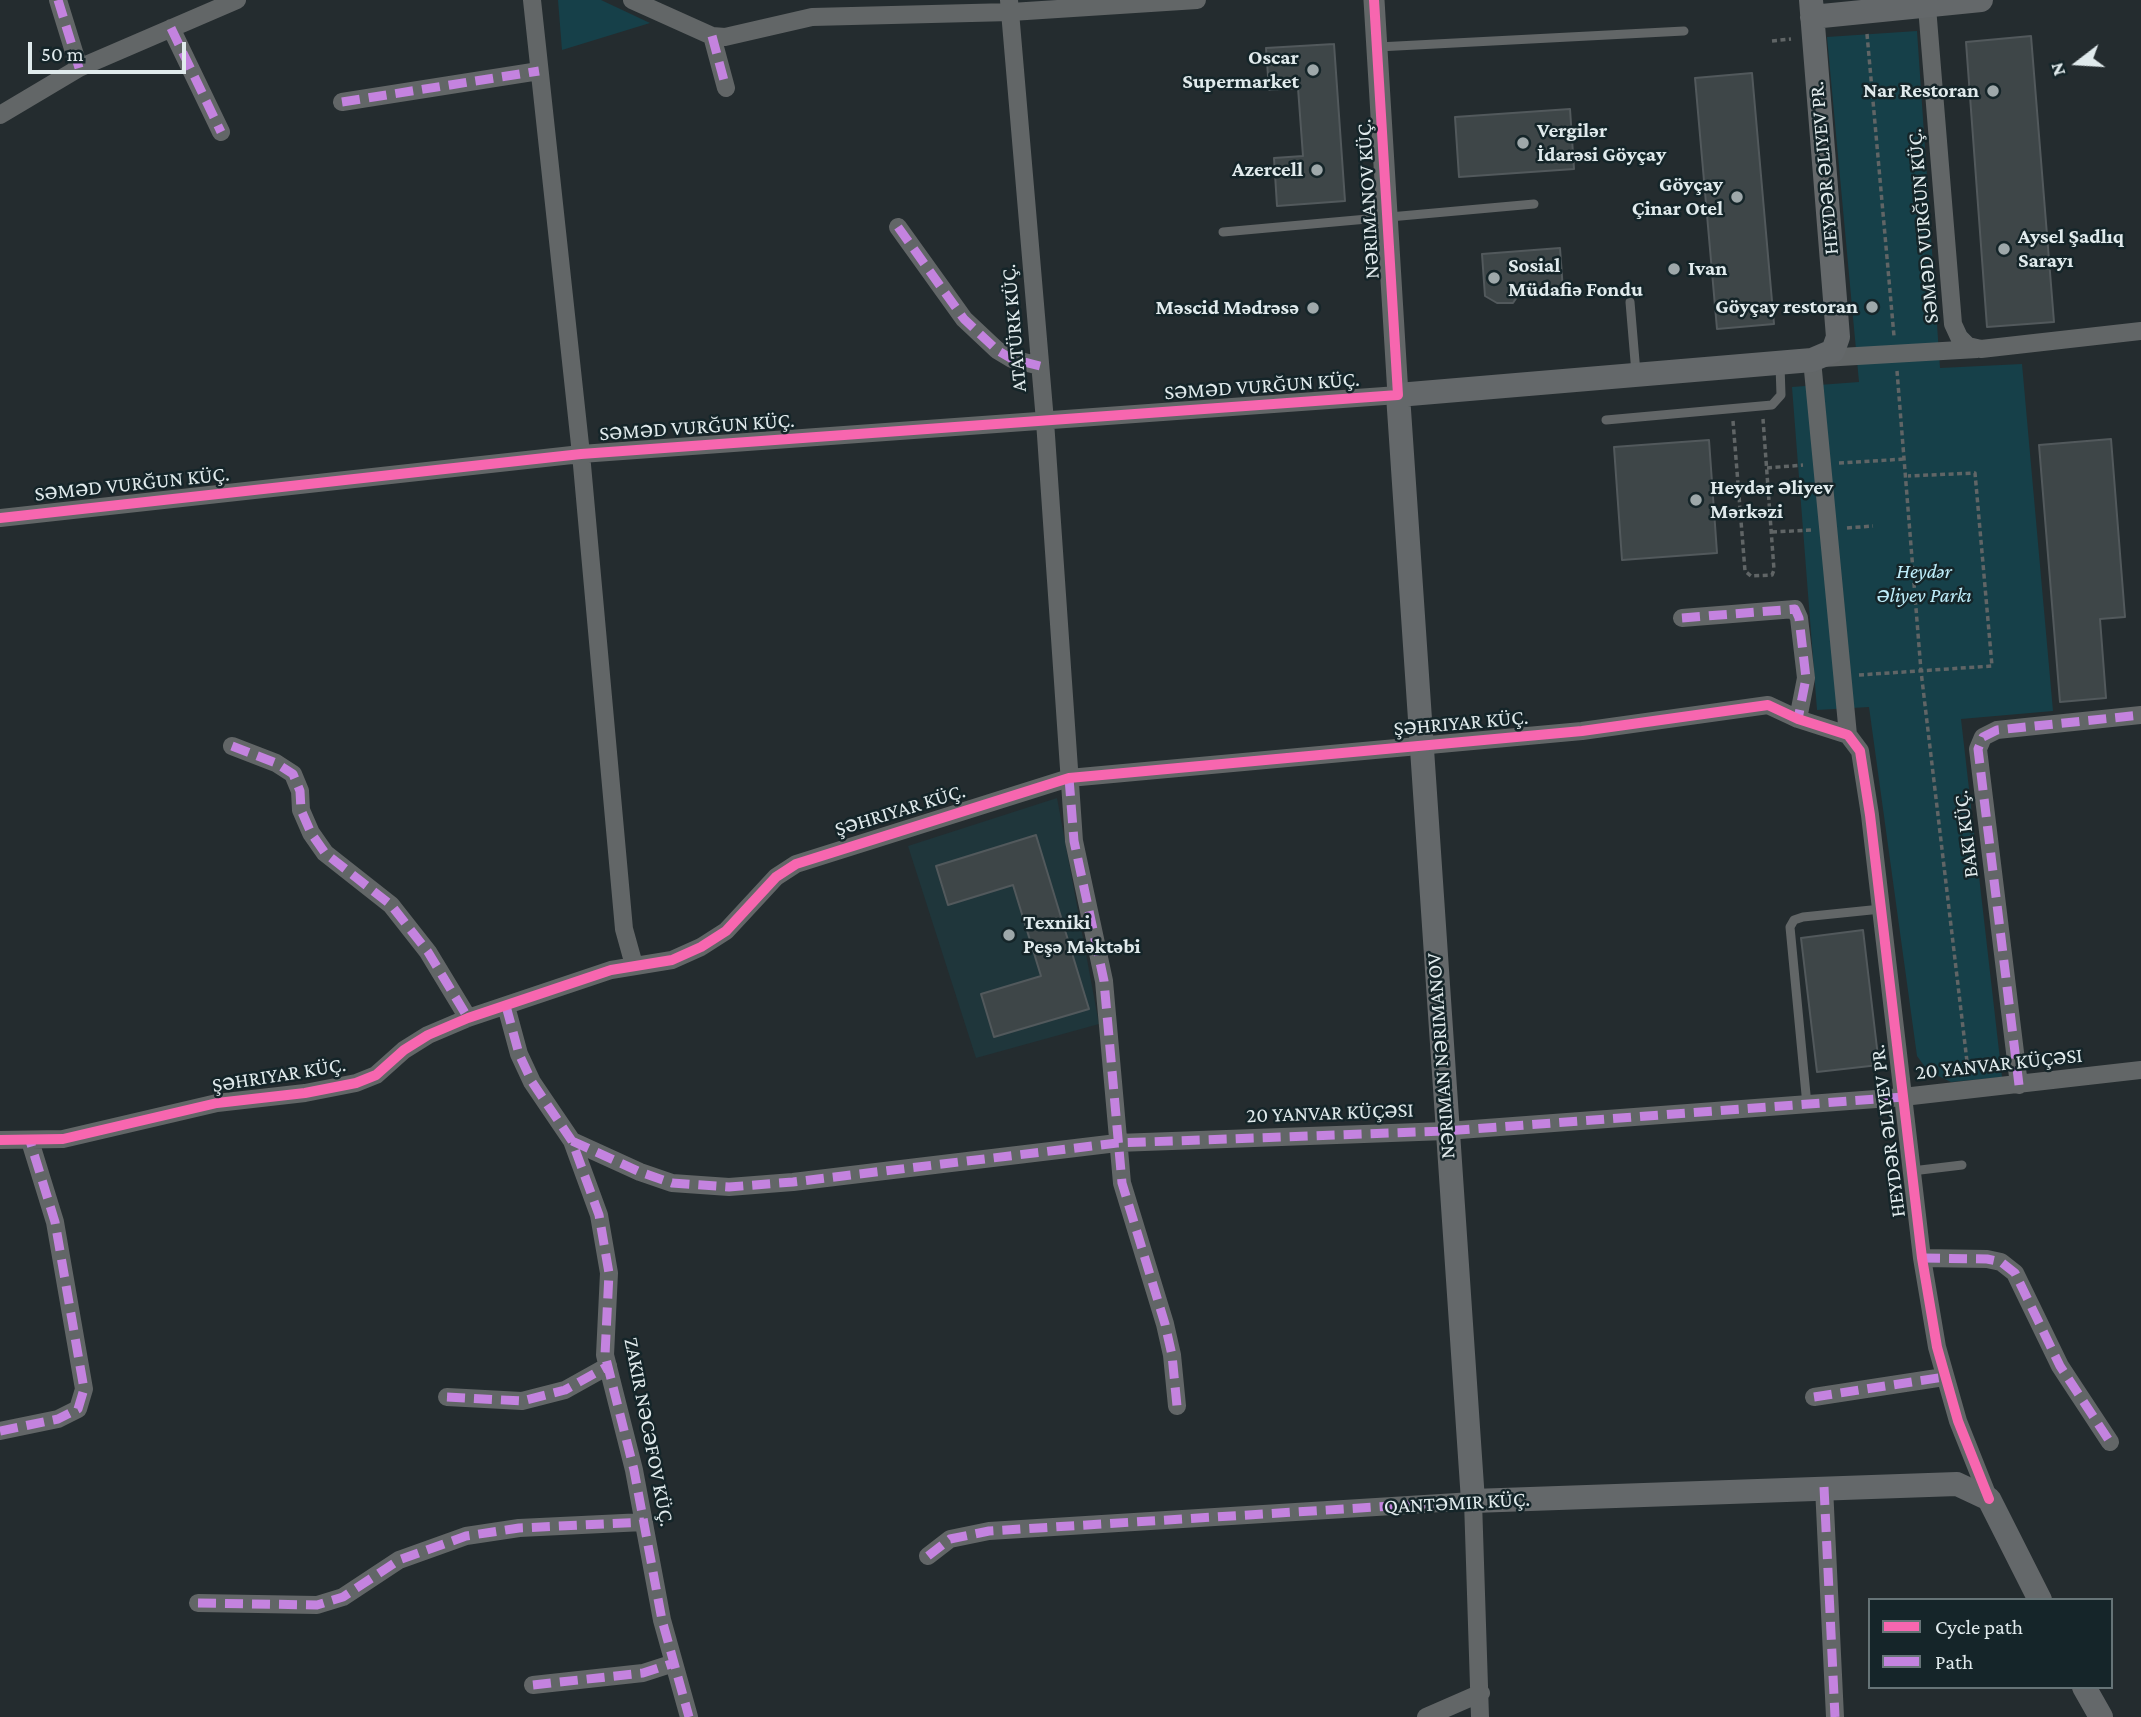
<!DOCTYPE html>
<meta charset="utf-8">
<style>
body{margin:0}
#map{position:relative;width:2141px;height:1717px;overflow:hidden;background:#242c2f;font-family:"Crimson Pro",serif}
canvas{display:block}
.legend{position:absolute;left:1868px;top:1598px;width:245px;height:91px;box-sizing:border-box;background:#152529;border:2px solid #667477;margin:0;padding:9px 12px;list-style:none;font-size:21px;color:#e0eaec}
.legend li{display:flex;align-items:center;gap:14px;height:35px}
.legend b{width:35px;border:2px solid #667477}
.north{position:absolute;left:2043px;top:28px;width:70px;height:70px;-webkit-text-stroke:5px #152529;paint-order:stroke;rotate:253deg;font-size:19px;font-weight:700;line-height:28px;text-align:center;color:#e0eaec}
.north::after{content:'';display:block;margin:auto;width:24px;height:32px;background:#e0eaec;clip-path:polygon(50% 0,100% 100%,50% 72%,0 100%)}
.scale{position:absolute;left:28px;top:42px;width:158px;height:32px;box-sizing:border-box;border:4px solid #e0eaec;border-top:0;padding-left:9px;font-size:21px;line-height:24px;white-space:nowrap;color:#e0eaec;-webkit-text-stroke:5px #152529;paint-order:stroke}
</style>
<div id="map">
<canvas width="2141" height="1717"></canvas>
<ul class="legend">
<li><b style="height:9px;background:#f766af"></b>Cycle path</li>
<li><b style="height:9px;background:#c483df"></b>Path</li>
</ul>
<div class="north">N</div>
<div class="scale">50 m</div>
</div>
<script>
const ctx = document.querySelector('canvas').getContext('2d');
ctx.lineJoin = 'round';
function fillPath(path, color) { ctx.fillStyle = color; ctx.fill(path, 'evenodd'); }
const toPath = rows => new Path2D(rows.map(r => 'M' + r).join(''));
function strokePath(path, color, width, dash) { ctx.strokeStyle = color; ctx.lineWidth = width; ctx.lineCap = dash ? 'butt' : 'round'; ctx.setLineDash(dash || []); ctx.stroke(path); }
function write(font, color, halo, rows, align = 'center') {
  ctx.font = font + ' "Crimson Pro",serif'; ctx.lineWidth = 5; ctx.setLineDash([]); ctx.textBaseline = 'middle'; ctx.strokeStyle = halo; ctx.fillStyle = color; for (const [text, x, y, turn = 0] of rows) {
    ctx.save(); ctx.translate(x, y); ctx.rotate((+turn || 0) * Math.PI / 180); ctx.textAlign = isNaN(turn) ? turn : align; if (halo) ctx.strokeText(text, 0, 0); ctx.fillText(text, 0, 0); ctx.restore();
  }
}
fillPath(toPath([
 [1057,798,1099,1024,976,1058,908,846]
]), '#1f363b');
fillPath(toPath([
 [558,0,601,0,650,23,562,50],
 [1917,31,1940,368,2022,364,2053,711,1961,719,2002,1077,1951,1082,1928,1071,1917,1056,1869,707,1817,710,1792,387,1859,382,1827,37]
]), '#164049');
const building = toPath([
 [2031,36,2054,322,1987,327,1966,42,2031,36],
 [1334,44,1345,201,1277,206,1274,158,1303,156,1298,88,1269,90,1266,48,1334,44],
 [1752,73,1774,324,1717,329,1695,78,1752,73],
 [1570,109,1574,169,1459,177,1455,117,1570,109],
 [1560,248,1563,291,1519,294,1513,303,1497,303,1485,296,1482,254,1560,248],
 [2111,439,2125,617,2100,619,2106,698,2060,702,2039,445,2111,439],
 [1709,440,1717,553,1622,560,1614,447,1709,440],
 [1036,835,1089,1009,994,1037,981,994,1041,976,1013,885,948,905,936,866,1036,835],
 [1863,930,1879,1065,1817,1072,1801,938,1863,930]
]);
fillPath(building, '#3e4648');
strokePath(building, '#52595c', 2);
strokePath(toPath([
 [1867,34,1894,336],
 [1772,41,1791,39],
 [1897,371,1921,671,1968,1070],
 [1733,421,1745,571,1751,576,1772,575,1774,570,1763,419],
 [1839,463,1905,459],
 [1767,468,1803,465],
 [1847,528,1873,526],
 [1772,532,1811,530],
 [1859,675,1992,666,1975,473,1908,476]
]), '#606566', 3.5, [5, 3.5]);
strokePath(toPath([
 [1378,47,1684,31],
 [1223,232,1534,204],
 [1630,302,1636,373],
 [1606,420,1772,405,1781,395,1780,365],
 [1807,1105,1790,927,1794,920,1803,917,1881,909],
 [1912,1171,1962,1165]
]), '#626667', 9);
strokePath(toPath([
 [58,0,79,68],
 [532,0,581,454,624,929,634,965],
 [632,0,712,36,725,37,812,17,1011,12,1197,0],
 [1009,0,1045,421,1074,841,1104,981,1122,1183,1165,1324,1172,1355,1177,1406],
 [1927,7,1953,324,1959,337,1968,346,1981,349,2141,331],
 [171,28,221,132],
 [712,36,726,88],
 [342,102,539,71],
 [0,115,79,68,237,0],
 [898,227,964,319,997,350,1012,359,1040,366],
 [1823,358,1977,349],
 [1812,360,1848,735],
 [0,518,581,454,1398,395],
 [1682,618,1795,609,1799,618,1806,678,1798,719],
 [232,746,276,763,293,774,300,791,301,810,311,833,325,853,391,905,428,952,468,1018],
 [506,1006,519,1054,532,1082,572,1141,599,1215,609,1273,605,1355,634,1470,662,1620,689,1717],
 [2019,1085,1978,749,1983,737,1997,730,2141,715],
 [0,1140,63,1139,217,1103,305,1093,356,1083,376,1075,404,1050,428,1035,468,1018,611,970,672,960,701,947,726,931,776,877,796,864,1069,778,1582,731,1768,705,1798,719,1848,735,1860,751,1870,815,1922,1258,1937,1347,1958,1421,1989,1499],
 [572,1141,640,1172,672,1183,729,1187,793,1182,1117,1143,1446,1131,1903,1097,2141,1070],
 [1922,1258,1987,1259,2001,1262,2015,1273,2060,1366,2110,1442],
 [447,1397,522,1401,565,1390,608,1366],
 [1814,1397,1944,1377],
 [0,1431,58,1419,78,1409,84,1389,55,1222,30,1141],
 [1824,1487,1835,1717],
 [928,1556,950,1539,989,1531,1473,1501,1480,1717],
 [198,1603,317,1605,343,1597,399,1560,466,1536,519,1528,644,1522],
 [533,1685,643,1673,674,1663],
 [1426,1717,1481,1693]
]), '#626667', 18);
strokePath(toPath([
 [1374,0,1398,395]
]), '#626667', 21);
strokePath(toPath([
 [1811,0,1838,337,1833,351,1812,360,1398,395,1473,1501,1957,1484,1989,1499,2040,1600],
 [1812,17,1981,0],
 [2084,1687,2101,1717]
]), '#64686a', 24);
strokePath(toPath([
 [58,0,79,68],
 [171,28,221,132],
 [712,36,726,88],
 [342,102,539,71],
 [898,227,964,319,997,350,1012,359,1040,366],
 [1682,618,1795,609,1799,618,1806,678,1798,719],
 [232,746,276,763,293,774,300,791,301,810,311,833,325,853,391,905,428,952,468,1018],
 [1069,778,1074,841,1104,981,1122,1183,1165,1324,1172,1355,1177,1406],
 [506,1006,519,1054,532,1082,572,1141,599,1215,609,1273,605,1355,634,1470,662,1620,689,1717],
 [2019,1085,1978,749,1983,737,1997,730,2141,715],
 [572,1141,640,1172,672,1183,729,1187,793,1182,1117,1143,1446,1131,1903,1097],
 [1922,1258,1987,1259,2001,1262,2015,1273,2060,1366,2110,1442],
 [447,1397,522,1401,565,1390,608,1366],
 [1814,1397,1944,1377],
 [0,1431,58,1419,78,1409,84,1389,55,1222,30,1141],
 [1824,1487,1835,1717],
 [928,1556,950,1539,989,1531,1473,1501],
 [198,1603,317,1605,343,1597,399,1560,466,1536,519,1528,644,1522],
 [533,1685,643,1673,674,1663]
]), '#c483df', 9, [18, 9]);
strokePath(toPath([
 [0,518,581,454,1398,395,1374,0],
 [0,1140,63,1139,217,1103,305,1093,356,1083,376,1075,404,1050,428,1035,468,1018,611,970,672,960,701,947,726,931,776,877,796,864,1069,778,1582,731,1768,705,1798,719,1848,735,1860,751,1870,815,1922,1258,1937,1347,1958,1421,1989,1499]
]), '#f766af', 10);
for (const [x, y, r, color] of [
 [1313,70,7,"#9ea8aa"],
 [1993,91,7,"#9ea8aa"],
 [1523,143,7,"#9ea8aa"],
 [1317,170,7,"#9ea8aa"],
 [1737,197,7,"#9ea8aa"],
 [2004,249,7,"#9ea8aa"],
 [1674,269,7,"#9ea8aa"],
 [1494,278,7,"#9ea8aa"],
 [1872,307,7,"#9ea8aa"],
 [1313,308,7,"#9ea8aa"],
 [1696,500,7,"#9ea8aa"],
 [1009,935,7,"#9ea8aa"]
]) { const dot = new Path2D(); dot.arc(x, y, r, 0, 2 * Math.PI); ctx.fillStyle = color; ctx.fill(dot); strokePath(dot, '#152529', 2.5); }
write('bold 21px', '#e0eaec', '#152529', [
 ["Oscar",1299,58],
 ["Supermarket",1299,82],
 ["Nar Restoran",1979,91],
 ["Vergilər",1537,131,"left"],
 ["İdarəsi Göyçay",1537,155,"left"],
 ["Azercell",1303,170],
 ["Göyçay",1723,185],
 ["Çinar Otel",1723,209],
 ["Aysel Şadlıq",2018,237,"left"],
 ["Sarayı",2018,261,"left"],
 ["Sosial",1508,266,"left"],
 ["Müdafiə Fondu",1508,290,"left"],
 ["Ivan",1688,269,"left"],
 ["Göyçay restoran",1858,307],
 ["Məscid Mədrəsə",1299,308],
 ["Heydər Əliyev",1710,488,"left"],
 ["Mərkəzi",1710,512,"left"],
 ["Texniki",1023,923,"left"],
 ["Peşə Məktəbi",1023,947,"left"]
], 'right');
write('21px', '#e0eaec', '#152529', [
 ["HEYDƏR ƏLIYEV PR.",1824,168,-95],
 ["NƏRIMANOV KÜÇ.",1368,199,-93],
 ["SƏMƏD VURĞUN KÜÇ.",1923,226,-95],
 ["ATATÜRK KÜÇ.",1014,328,-95],
 ["SƏMƏD VURĞUN KÜÇ.",1262,386,-4],
 ["SƏMƏD VURĞUN KÜÇ.",697,427,-4],
 ["SƏMƏD VURĞUN KÜÇ.",132,484,-6],
 ["ŞƏHRIYAR KÜÇ.",1461,723,-5],
 ["ŞƏHRIYAR KÜÇ.",900,810,-17],
 ["BAKI KÜÇ.",1966,834,-97],
 ["NƏRIMAN NƏRIMANOV",1441,1056,-94],
 ["20 YANVAR KÜÇƏSI",1999,1064,-6],
 ["ŞƏHRIYAR KÜÇ.",279,1075,-9],
 ["20 YANVAR KÜÇƏSI",1330,1113,-2],
 ["HEYDƏR ƏLIYEV PR.",1888,1131,-97],
 ["ZAKIR NƏCƏFOV KÜÇ.",649,1432,79],
 ["QANTƏMIR KÜÇ.",1457,1503,-3]
]);
write('italic 21px', '#beedfa', '#152529', [
 ["Heydər",1924,572],
 ["Əliyev Parkı",1924,596]
]);
</script>
